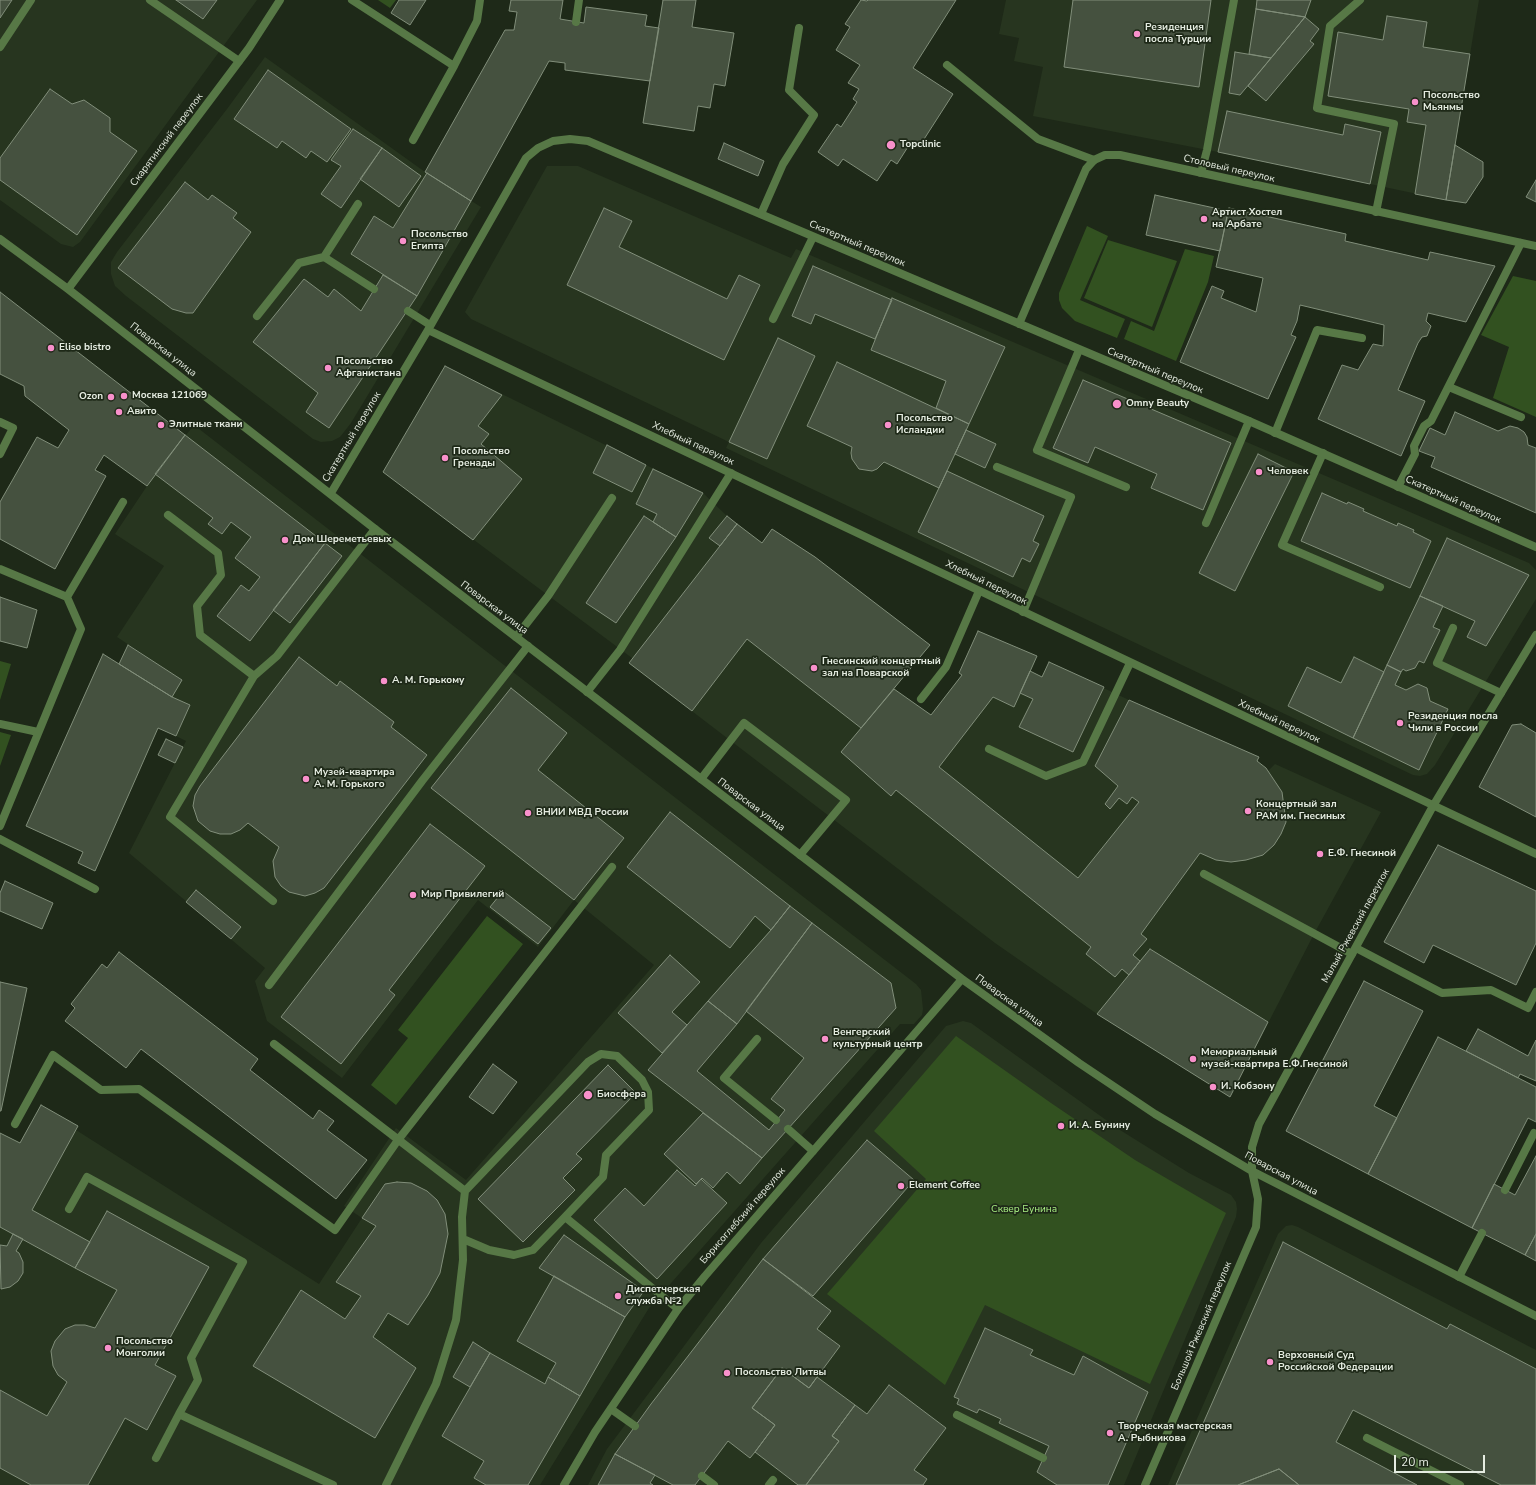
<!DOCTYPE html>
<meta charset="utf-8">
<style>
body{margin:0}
#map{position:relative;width:1536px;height:1485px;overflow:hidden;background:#1e2918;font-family:"Nunito Sans",sans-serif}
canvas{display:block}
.scale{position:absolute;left:1394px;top:1455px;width:91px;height:18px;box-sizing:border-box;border:2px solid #e5ece1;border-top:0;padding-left:5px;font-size:12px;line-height:14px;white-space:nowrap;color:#e5ece1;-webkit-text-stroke:3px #1e2918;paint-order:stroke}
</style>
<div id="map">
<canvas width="1536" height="1485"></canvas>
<div class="scale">20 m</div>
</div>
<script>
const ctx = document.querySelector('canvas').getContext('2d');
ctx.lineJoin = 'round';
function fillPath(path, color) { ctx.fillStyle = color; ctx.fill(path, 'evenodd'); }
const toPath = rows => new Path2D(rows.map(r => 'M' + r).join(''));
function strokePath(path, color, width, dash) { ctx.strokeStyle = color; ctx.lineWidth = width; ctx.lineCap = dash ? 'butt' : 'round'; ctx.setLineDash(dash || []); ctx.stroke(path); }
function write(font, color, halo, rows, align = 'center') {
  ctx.font = font + ' "Nunito Sans",sans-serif'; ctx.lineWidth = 3.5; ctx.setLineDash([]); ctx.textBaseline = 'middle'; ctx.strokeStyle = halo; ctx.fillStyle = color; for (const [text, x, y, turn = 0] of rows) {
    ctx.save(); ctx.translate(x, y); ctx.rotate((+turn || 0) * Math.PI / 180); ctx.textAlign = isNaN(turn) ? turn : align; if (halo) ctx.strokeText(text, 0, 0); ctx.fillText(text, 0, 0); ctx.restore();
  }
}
fillPath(toPath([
 [0,0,257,0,80,242,73,247,61,244,0,200],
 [1006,0,1479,0,1446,200,1218,152,1033,116,1043,67,1014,61,1019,38,999,34],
 [265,57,425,172,481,207,351,423,340,437,332,441,321,442,313,439,126,296,115,286,111,274,111,262,117,252,227,109],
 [547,166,578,166,791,258,796,249,1529,563,1536,570,1536,599,1435,765,1427,774,1420,776,1413,775,726,448,729,442,471,319,465,312],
 [445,366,703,493,727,516,762,543,772,529,815,557,930,645,894,689,931,715,962,675,959,673,978,631,1037,656,1030,671,1042,677,1049,662,1129,700,1259,757,1257,761,1268,771,1275,764,1381,812,1314,934,1230,1097,1097,1014,995,943,629,663,632,658,383,472],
 [194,425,916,984,921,990,923,1009,922,1015,914,1024,900,1024,649,1308,540,1485,0,1485,0,1133,20,1143,41,1105,78,1126,76,1130,319,1284,362,1218,344,1206,396,1128,466,1180,654,965,574,900,538,947,478,900,342,1078,267,1021,255,981,265,968,129,853,186,741,176,736,190,705,172,697,182,680,117,637,164,566,115,534,155,474],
 [963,1021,971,1023,1120,1130,1189,1173,1231,1195,1236,1202,1237,1209,1236,1217,1124,1485,588,1485,607,1449,761,1243,946,1026],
 [1292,1225,1298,1227,1536,1350,1536,1485,1168,1485,1278,1234,1286,1226]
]), '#27351f');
fillPath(toPath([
 [378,0,396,0,390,8],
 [1087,226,1108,236,1080,300,1125,319,1117,338,1075,321,1062,308,1059,300,1059,293],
 [1108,240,1177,261,1152,327,1084,298],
 [1185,249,1214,256,1208,282,1176,361,1124,339,1131,321,1154,331],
 [1513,276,1536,281,1536,417,1493,398,1509,347,1481,335],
 [0,661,11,664,0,700],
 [0,732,11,735,0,766],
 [487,916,523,944,396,1105,371,1085,408,1038,398,1030],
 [956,1036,1051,1103,1135,1160,1226,1213,1150,1384,985,1305,945,1385,827,1294,926,1179,874,1131]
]), '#325120');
const building = toPath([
 [0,0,12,0,0,18,0,0],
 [176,0,217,0,203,19,176,0],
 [399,0,426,0,410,25,391,13,399,0],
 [511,0,563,0,560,19,584,23,586,7,647,15,645,26,659,28,650,81,565,70,565,63,549,61,471,201,425,172,505,30,514,30,517,12,509,11,511,0],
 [663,0,696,0,692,27,734,33,725,86,714,84,710,108,698,106,694,131,643,123,663,0],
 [861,0,867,1,868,0,956,0,913,68,953,94,919,147,911,142,897,164,891,160,877,181,843,159,838,166,818,152,837,124,841,127,857,102,853,99,859,89,848,83,860,65,836,50,850,27,845,24,861,0],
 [1073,0,1211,0,1199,87,1064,67,1073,0],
 [1257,0,1311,0,1305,17,1256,9,1257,0],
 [1256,9,1305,17,1271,58,1249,54,1256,9],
 [1387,16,1427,22,1423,47,1470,54,1446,200,1415,194,1426,125,1407,122,1409,109,1328,96,1338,32,1383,40,1387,16],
 [1305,17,1319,29,1310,41,1314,44,1266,101,1248,86,1305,17],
 [1235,52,1271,58,1240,95,1229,93,1235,52],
 [268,70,351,129,327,162,311,151,306,158,282,141,277,148,234,119,268,70],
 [50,89,72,104,84,100,110,118,110,132,137,151,77,235,0,180,0,158,50,89],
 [1227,111,1343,135,1345,124,1381,132,1370,184,1218,152,1227,111],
 [353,129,382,148,341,208,321,194,341,166,331,160,353,129],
 [724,143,764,161,758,176,718,159,724,143],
 [1455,145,1483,162,1483,177,1466,203,1446,200,1455,145],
 [382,148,421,176,399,207,360,179,382,148],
 [427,173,471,201,417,296,351,254,374,216,393,228,427,173],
 [1536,180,1536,202,1526,197,1536,180],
 [185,182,208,200,212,195,237,213,233,218,251,232,193,313,186,313,172,309,118,268,185,182],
 [1155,195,1228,211,1220,251,1146,235,1155,195],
 [604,208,632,221,619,247,727,299,739,275,760,285,724,360,567,285,604,208],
 [1229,208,1346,234,1345,241,1428,260,1430,252,1495,266,1466,322,1428,313,1426,321,1431,326,1427,336,1422,337,1418,343,1398,390,1425,401,1401,456,1318,419,1342,365,1358,370,1373,344,1383,346,1384,325,1300,305,1297,321,1291,335,1296,337,1268,399,1180,362,1212,286,1224,291,1221,298,1256,312,1263,278,1216,267,1229,208],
 [813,266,892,300,875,339,815,314,811,324,792,316,813,266],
 [383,275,417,296,329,428,306,412,318,393,253,342,304,279,328,297,334,289,361,311,383,275],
 [0,292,185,435,147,486,104,455,95,470,106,476,55,569,0,539,0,502,37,437,58,448,69,430,25,396,24,386,0,374,0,292],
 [892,298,1005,347,969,424,936,408,946,381,871,350,892,298],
 [778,338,815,356,767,459,729,442,778,338],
 [837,362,969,424,939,488,884,462,877,469,872,471,859,469,852,459,851,453,852,447,807,426,837,362],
 [445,366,502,395,478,426,489,434,481,444,522,479,473,540,383,472,445,366],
 [1083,380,1231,443,1203,510,1151,488,1157,474,1095,447,1088,463,1053,448,1083,380],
 [1455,412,1498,431,1510,426,1518,428,1524,432,1527,437,1528,445,1536,448,1536,513,1431,467,1435,457,1419,451,1430,428,1445,435,1455,412],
 [966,430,996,444,985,468,955,454,966,430],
 [185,435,325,543,250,641,217,616,241,585,249,591,260,577,235,558,251,537,231,522,222,534,208,524,213,518,155,474,185,435],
 [607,445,646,465,632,492,593,473,607,445],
 [1258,454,1294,472,1235,591,1199,573,1258,454],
 [653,469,703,493,676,537,653,522,657,514,636,504,653,469],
 [947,471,1044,516,1033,541,1039,544,1030,562,1022,558,1013,577,918,532,947,471],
 [1322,493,1347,504,1348,502,1364,509,1363,511,1397,526,1398,523,1414,530,1413,532,1431,541,1410,588,1301,541,1322,493],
 [644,516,676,537,616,623,586,603,644,516],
 [727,516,737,524,720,546,709,538,727,516],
 [737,524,762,543,772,529,815,557,930,645,861,728,747,639,692,711,629,663,737,524],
 [1447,538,1529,575,1486,646,1467,637,1475,621,1420,596,1447,538],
 [325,543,342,556,290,623,273,610,325,543],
 [1420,596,1443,606,1433,627,1440,630,1424,663,1419,661,1415,668,1406,671,1403,669,1401,672,1387,665,1420,596],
 [0,597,37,610,27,648,0,641,0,597],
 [978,631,1037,656,1014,707,993,697,939,767,1078,878,1139,802,1132,797,1127,804,1119,798,1110,809,1105,804,1118,786,1095,766,1129,700,1259,757,1257,761,1266,768,1282,792,1286,822,1281,834,1274,845,1263,855,1246,860,1231,862,1216,860,1200,853,1141,934,1147,939,1133,955,1140,961,1129,975,1122,969,1115,977,1086,954,1091,947,896,790,891,796,841,752,894,689,931,715,962,675,959,673,978,631],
 [128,645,182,680,172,697,119,664,128,645],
 [103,654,172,697,190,705,176,736,158,728,95,871,78,863,83,852,26,826,103,654],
 [299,657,337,686,340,681,394,722,391,727,427,755,324,888,315,893,305,896,289,892,281,886,275,877,273,861,279,847,248,823,240,830,231,834,220,834,210,831,198,821,193,806,195,795,200,786,299,657],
 [1354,657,1384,672,1353,738,1288,706,1307,667,1341,683,1354,657],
 [1049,662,1104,687,1073,752,1019,727,1033,699,1020,693,1030,671,1042,677,1049,662],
 [1387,665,1401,672,1395,685,1406,690,1418,684,1427,688,1430,701,1448,709,1419,770,1353,738,1387,665],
 [511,688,567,733,538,770,624,838,574,900,431,788,511,688],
 [1521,724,1536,733,1536,817,1479,787,1512,725,1521,724],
 [166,739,183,747,175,763,158,755,166,739],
 [670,812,790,906,771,930,755,916,730,948,627,867,670,812],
 [430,824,485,866,389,990,395,995,341,1064,281,1017,430,824],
 [1438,845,1536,891,1536,943,1516,985,1433,945,1424,963,1384,942,1438,845],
 [5,881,53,903,42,929,0,911,0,893,5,881],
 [196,890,241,927,231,939,186,902,196,890],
 [503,891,551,928,538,944,490,907,503,891],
 [790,906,812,923,737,1024,708,1001,771,930,790,906],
 [812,923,891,983,896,1008,762,1158,648,1070,708,1001,737,1024,697,1071,769,1130,785,1110,771,1099,804,1058,746,1011,812,923],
 [1150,949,1268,1022,1230,1097,1097,1014,1150,949],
 [119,952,258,1059,250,1070,313,1119,319,1110,334,1121,327,1130,367,1160,336,1199,141,1049,126,1068,65,1021,75,1008,71,1004,102,964,107,968,119,952],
 [670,955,700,982,672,1012,687,1025,662,1053,618,1013,670,955],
 [1364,981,1423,1011,1374,1106,1397,1118,1368,1174,1286,1131,1364,981],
 [0,982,27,988,1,1111,0,1111,0,982],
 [1478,1029,1528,1056,1536,1040,1536,1081,1520,1074,1518,1078,1466,1051,1478,1029],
 [1438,1037,1536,1087,1536,1122,1528,1118,1472,1228,1368,1174,1438,1037],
 [493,1064,517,1082,493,1114,469,1097,493,1064],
 [608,1065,636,1093,576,1154,582,1159,563,1178,575,1190,523,1242,478,1199,608,1065],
 [41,1105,78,1126,32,1210,90,1242,75,1268,0,1227,0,1133,20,1143,41,1105],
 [703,1113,762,1158,740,1184,727,1172,713,1188,702,1178,696,1184,664,1154,703,1113],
 [867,1140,914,1180,813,1296,763,1259,867,1140],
 [1536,1156,1536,1234,1525,1255,1472,1228,1494,1184,1515,1195,1536,1156],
 [677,1170,695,1186,701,1179,727,1203,657,1279,594,1220,625,1188,644,1206,677,1170],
 [397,1182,411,1183,427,1191,437,1200,445,1214,448,1234,440,1273,428,1295,408,1325,388,1313,373,1337,416,1368,375,1438,253,1366,301,1290,345,1319,361,1296,336,1282,376,1226,362,1218,385,1184,397,1182],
 [107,1211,209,1267,155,1365,176,1376,147,1430,125,1418,88,1485,31,1485,0,1468,0,1390,47,1416,67,1382,58,1375,53,1366,51,1351,55,1341,65,1329,75,1325,85,1325,95,1328,117,1290,75,1268,107,1211],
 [13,1234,23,1239,16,1251,19,1253,23,1262,23,1273,18,1281,10,1287,1,1289,0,1245,7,1246,13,1234],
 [1536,1234,1536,1261,1525,1255,1536,1234],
 [564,1235,644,1291,625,1317,539,1268,564,1235],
 [1283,1242,1447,1329,1450,1324,1536,1369,1536,1485,1501,1485,1353,1410,1336,1442,1417,1485,1299,1485,1279,1469,1238,1485,1176,1485,1283,1242],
 [763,1259,831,1311,817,1329,840,1346,809,1388,782,1368,752,1408,775,1425,755,1452,750,1458,728,1441,695,1485,673,1485,615,1454,651,1404,763,1259],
 [554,1276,625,1317,580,1396,548,1377,556,1363,517,1341,554,1276],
 [985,1328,1033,1350,1030,1355,1074,1375,1083,1356,1148,1392,1108,1485,1057,1485,1037,1472,1049,1446,999,1423,1001,1419,979,1409,977,1413,957,1404,959,1399,954,1397,985,1328],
 [473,1342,490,1353,470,1387,453,1377,473,1342],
 [490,1353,545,1384,548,1377,580,1396,528,1485,486,1485,474,1478,484,1461,442,1436,490,1353],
 [782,1368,809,1388,817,1377,855,1405,832,1436,839,1441,806,1485,798,1485,755,1452,775,1425,752,1408,782,1368],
 [889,1385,946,1428,914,1470,927,1479,923,1485,806,1485,839,1441,832,1436,855,1405,867,1414,889,1385],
 [615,1454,655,1475,650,1483,653,1485,598,1485,615,1454],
 [1279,1469,1299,1485,1238,1485,1279,1469]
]);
fillPath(building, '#45513f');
strokePath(building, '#818e7a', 1);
strokePath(toPath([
 [150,0,239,61],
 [352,0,454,66],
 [1360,0,1330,26,1317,108,1394,124,1376,212],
 [576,22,579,0],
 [0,47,31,0],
 [947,65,1038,139,1094,160],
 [413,140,454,66,477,21,480,0],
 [1201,173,1207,150,1234,0],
 [358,204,324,257,374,289],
 [761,214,783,164,814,115,789,90,799,28],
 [408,311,430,325],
 [257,316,299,263,324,257],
 [773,319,813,237],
 [1079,350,1037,450,1126,487],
 [1449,387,1521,417],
 [0,422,13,428,0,454],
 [1275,433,1317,330,1362,338],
 [1323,453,1282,545,1380,587],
 [997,467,1071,497,1023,612],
 [1398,487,1415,454,1414,446,1424,426,1431,421,1521,243],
 [168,515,218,553,221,575,197,606,200,635,254,676],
 [1206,523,1249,421],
 [0,569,67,597,81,629,0,826],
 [67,597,123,502],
 [1453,628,1437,663,1501,693],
 [516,637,548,596,612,498],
 [587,692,620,650,731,473],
 [921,699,946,667,979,591],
 [0,724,38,732],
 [989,749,1046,776,1083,762,1130,663],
 [701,779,744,723,846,800,800,855],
 [0,839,95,889],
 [1204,874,1352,954],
 [273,901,170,817,254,676,277,656,375,529],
 [1356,948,1442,993,1491,990,1528,1008,1536,992],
 [269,985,422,781,528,646],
 [757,1039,724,1078,776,1120],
 [274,1044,465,1191,462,1217,463,1260,456,1320,436,1384,386,1485],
 [15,1124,53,1055,101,1090,139,1089,335,1230,398,1140,612,867],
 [788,1129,813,1151],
 [1505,1190,1534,1133],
 [465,1191,588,1062,601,1054,617,1056,642,1080,648,1092,649,1110,606,1155,603,1177,565,1217,678,1309],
 [69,1209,87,1177,243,1262,191,1358,198,1380,179,1414,333,1485],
 [463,1239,489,1250,514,1255,533,1250,565,1217],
 [1459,1277,1482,1233],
 [611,1409,635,1426],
 [957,1415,1043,1458],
 [1367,1438,1460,1485],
 [156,1458,179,1414],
 [702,1476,714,1485],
 [769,1485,773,1480]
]), '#577846', 8);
strokePath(toPath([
 [0,239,68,289,375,529,962,979,1079,1063,1155,1114,1252,1171,1536,1316],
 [68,289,249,48,280,0],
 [1019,324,1086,169,1094,160,1105,155,1120,155,1536,246],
 [428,330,1536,854],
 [331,493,428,330,526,158,538,148,553,141,570,139,588,141,1249,421,1536,547],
 [564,1485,595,1432,678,1309,705,1276,962,979],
 [1145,1485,1256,1227,1258,1199,1252,1171,1252,1147,1259,1124,1433,806,1536,635]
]), '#577846', 8);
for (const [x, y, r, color] of [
 [1137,34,4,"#f890cb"],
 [1415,102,4,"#f890cb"],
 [891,145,5,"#f890cb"],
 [1204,219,4,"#f890cb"],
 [403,241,4,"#f890cb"],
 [51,348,4,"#f890cb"],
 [328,368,4,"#f890cb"],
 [124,396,4,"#f890cb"],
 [111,397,4,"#f890cb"],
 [1117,404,5,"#f890cb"],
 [119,412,4,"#f890cb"],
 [161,425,4,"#f890cb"],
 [888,425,4,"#f890cb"],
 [445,458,4,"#f890cb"],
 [1259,472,4,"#f890cb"],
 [285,540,4,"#f890cb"],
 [814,668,4,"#f890cb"],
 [384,681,4,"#f890cb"],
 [1400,723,4,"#f890cb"],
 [306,779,4,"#f890cb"],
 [1248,811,4,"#f890cb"],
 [528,813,4,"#f890cb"],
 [1320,854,4,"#f890cb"],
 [413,895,4,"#f890cb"],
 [825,1039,4,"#f890cb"],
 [1193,1059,4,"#f890cb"],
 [1213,1087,4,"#f890cb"],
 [588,1095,5,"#f890cb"],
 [1061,1126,4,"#f890cb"],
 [901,1186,4,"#f890cb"],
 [618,1296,4,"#f890cb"],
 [108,1348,4,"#f890cb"],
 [1270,1362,4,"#f890cb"],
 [727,1373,4,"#f890cb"],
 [1110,1433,4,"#f890cb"]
]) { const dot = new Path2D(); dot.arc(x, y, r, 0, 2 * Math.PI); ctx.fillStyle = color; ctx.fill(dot); strokePath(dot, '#1e2918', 1.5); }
write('bold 10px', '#e5ece1', '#1e2918', [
 ["Резиденция",1145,28],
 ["посла Турции",1145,40],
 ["Посольство",1423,96],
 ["Мьянмы",1423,108],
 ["Topclinic",900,145],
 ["Артист Хостел",1212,213],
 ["на Арбате",1212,225],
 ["Посольство",411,235],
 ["Египта",411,247],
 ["Eliso bistro",59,348],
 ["Посольство",336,362],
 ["Афганистана",336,374],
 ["Москва 121069",132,396],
 ["Ozon",103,397,"right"],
 ["Omny Beauty",1126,404],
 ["Авито",127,412],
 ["Посольство",896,419],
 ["Исландии",896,431],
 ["Элитные ткани",169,425],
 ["Посольство",453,452],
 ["Гренады",453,464],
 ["Человек",1267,472],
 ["Дом Шереметьевых",293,540],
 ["Гнесинский концертный",822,662],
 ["зал на Поварской",822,674],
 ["А. М. Горькому",392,681],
 ["Резиденция посла",1408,717],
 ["Чили в России",1408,729],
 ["Музей-квартира",314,773],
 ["А. М. Горького",314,785],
 ["Концертный зал",1256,805],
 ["РАМ им. Гнесиных",1256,817],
 ["ВНИИ МВД России",536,813],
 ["Е.Ф. Гнесиной",1328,854],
 ["Мир Привилегий",421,895],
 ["Венгерский",833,1033],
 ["культурный центр",833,1045],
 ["Мемориальный",1201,1053],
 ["музей-квартира Е.Ф.Гнесиной",1201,1065],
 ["И. Кобзону",1221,1087],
 ["Биосфера",597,1095],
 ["И. А. Бунину",1069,1126],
 ["Element Coffee",909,1186],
 ["Диспетчерская",626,1290],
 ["служба №2",626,1302],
 ["Посольство",116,1342],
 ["Монголии",116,1354],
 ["Верховный Суд",1278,1356],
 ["Российской Федерации",1278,1368],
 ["Посольство Литвы",735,1373],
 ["Творческая мастерская",1118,1427],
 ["А. Рыбникова",1118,1439]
], 'left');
write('10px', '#e5ece1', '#1e2918', [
 ["Скарятинский переулок",167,140,-53],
 ["Столовый переулок",1229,169,13],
 ["Скатертный переулок",857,244,23],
 ["Поварская улица",163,350,38],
 ["Скатертный переулок",1155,371,23],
 ["Скатертный переулок",352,437,-59],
 ["Хлебный переулок",693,444,25],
 ["Скатертный переулок",1453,500,24],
 ["Хлебный переулок",986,583,26],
 ["Поварская улица",494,608,37],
 ["Хлебный переулок",1279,722,25],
 ["Поварская улица",751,805,37],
 ["Малый Ржевский переулок",1356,926,-61],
 ["Поварская улица",1009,1001,36],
 ["Поварская улица",1281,1174,28],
 ["Борисоглебский переулок",743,1216,-49],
 ["Большой Ржевский переулок",1202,1326,-67]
]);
write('10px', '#aaf084', '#1e2918', [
 ["Сквер Бунина",1024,1210]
]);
</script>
